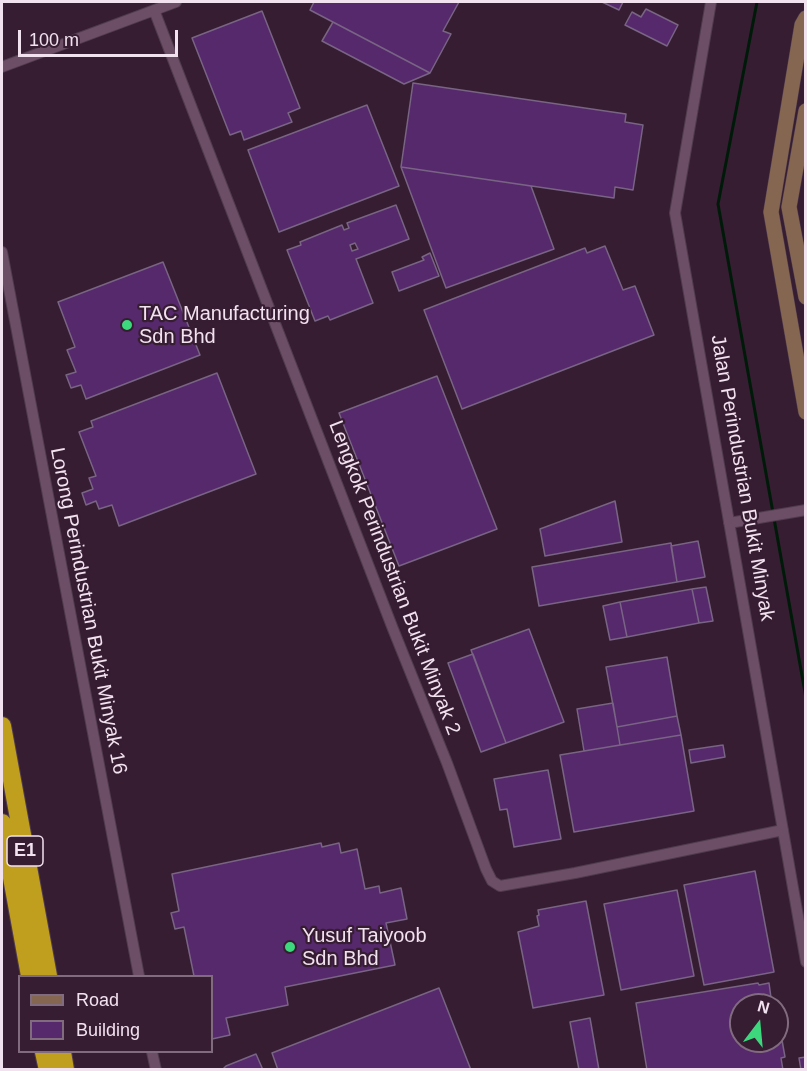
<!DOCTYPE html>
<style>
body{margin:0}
#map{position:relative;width:807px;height:1071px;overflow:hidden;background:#361d32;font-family:Arial,sans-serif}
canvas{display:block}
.frame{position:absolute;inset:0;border:3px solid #f2e1ef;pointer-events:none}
.legend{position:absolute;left:18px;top:975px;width:195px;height:78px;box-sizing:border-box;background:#361d32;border:2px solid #816b7e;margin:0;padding:8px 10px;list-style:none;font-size:18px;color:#f2e1ef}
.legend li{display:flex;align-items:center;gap:12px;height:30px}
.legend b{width:30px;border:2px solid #816b7e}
.north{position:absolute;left:729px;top:993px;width:60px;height:60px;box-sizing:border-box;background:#361d32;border:2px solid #816b7e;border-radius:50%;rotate:16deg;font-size:16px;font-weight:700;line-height:24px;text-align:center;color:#f2e1ef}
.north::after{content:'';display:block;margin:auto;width:21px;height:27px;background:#3dd77e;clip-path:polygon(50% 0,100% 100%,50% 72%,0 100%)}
.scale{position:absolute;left:18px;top:30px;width:160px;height:27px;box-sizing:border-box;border:3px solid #f2e1ef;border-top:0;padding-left:8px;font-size:18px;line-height:21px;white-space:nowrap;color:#f2e1ef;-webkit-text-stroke:4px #361d32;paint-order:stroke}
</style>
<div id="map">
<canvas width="807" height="1071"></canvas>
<div class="frame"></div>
<ul class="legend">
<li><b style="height:8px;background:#856751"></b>Road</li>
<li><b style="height:16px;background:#56286c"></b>Building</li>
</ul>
<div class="north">N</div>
<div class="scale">100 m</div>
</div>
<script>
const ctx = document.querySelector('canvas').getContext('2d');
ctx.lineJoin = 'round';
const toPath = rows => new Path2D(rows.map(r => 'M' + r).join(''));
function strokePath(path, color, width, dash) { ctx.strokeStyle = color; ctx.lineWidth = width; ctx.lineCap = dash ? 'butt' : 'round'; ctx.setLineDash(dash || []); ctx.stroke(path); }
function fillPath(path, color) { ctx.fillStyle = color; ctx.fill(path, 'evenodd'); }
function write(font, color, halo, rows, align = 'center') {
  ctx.font = font + ' Arial,sans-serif'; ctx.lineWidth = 4.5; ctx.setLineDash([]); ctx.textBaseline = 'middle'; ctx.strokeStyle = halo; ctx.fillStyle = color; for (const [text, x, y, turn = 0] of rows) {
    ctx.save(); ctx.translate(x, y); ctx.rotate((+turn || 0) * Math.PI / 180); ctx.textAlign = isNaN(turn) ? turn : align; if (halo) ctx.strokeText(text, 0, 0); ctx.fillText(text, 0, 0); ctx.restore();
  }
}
strokePath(toPath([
 [757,2,718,204,806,698]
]), '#001a09', 3);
const building = toPath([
 [314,2,459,2,443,31,451,34,430,73,310,10,314,2],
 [602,2,623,2,619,10,602,2],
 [646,9,678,25,667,46,625,25,632,12,641,17,646,9],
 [262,11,300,108,288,113,292,122,244,140,241,131,230,135,192,38,262,11],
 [333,22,430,73,404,84,322,41,333,22],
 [413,83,626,114,625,122,643,125,633,190,615,187,614,198,401,167,413,83],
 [367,105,399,186,279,232,248,150,367,105],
 [401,167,531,186,554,249,446,288,401,167],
 [396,205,409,239,356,259,373,303,330,320,328,316,315,321,287,250,301,245,300,242,342,225,344,230,349,228,347,223,396,205],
 [355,243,358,249,352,251,350,245,355,243],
 [605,246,623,290,635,286,654,335,462,409,424,310,585,248,587,253,605,246],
 [430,253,439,276,399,291,392,272,424,260,422,257,430,253],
 [163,262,200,355,86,399,81,385,71,388,66,375,76,372,67,350,75,347,58,302,163,262],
 [217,373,256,474,119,526,112,505,99,509,96,501,86,505,82,493,93,489,89,478,96,476,79,432,93,427,91,421,217,373],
 [437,376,497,529,399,566,339,413,437,376],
 [615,501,622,542,545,556,540,529,615,501],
 [698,541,705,577,677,582,671,546,698,541],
 [671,543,677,582,539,606,532,567,671,543],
 [706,587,713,621,699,623,692,589,706,587],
 [692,589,699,623,627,637,620,602,692,589],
 [620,602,627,637,610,640,603,606,620,602],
 [529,629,564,722,506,743,471,650,529,629],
 [473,654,506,743,481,752,448,663,473,654],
 [667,657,677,716,617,727,606,667,667,657],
 [613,703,620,745,584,751,577,709,613,703],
 [677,716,681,735,620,745,617,727,677,716],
 [681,735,694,811,574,832,560,755,681,735],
 [723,745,725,757,691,763,689,750,723,745],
 [548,770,561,839,514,847,507,809,500,810,494,779,548,770],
 [321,843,322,847,339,843,341,853,357,849,365,889,379,886,380,893,401,888,407,919,386,923,395,965,285,987,288,1005,226,1018,230,1035,212,1039,212,976,194,976,184,927,175,929,171,913,179,911,172,874,321,843],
 [755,871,774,972,704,985,684,885,755,871],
 [677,890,694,976,621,990,604,904,677,890],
 [586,901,604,995,533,1008,518,932,539,926,537,916,539,915,538,910,586,901],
 [758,983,759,985,769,983,772,1005,741,1005,741,1041,777,1041,777,1012,785,1057,781,1058,783,1070,647,1070,636,1003,758,983],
 [439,988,471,1070,278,1070,272,1053,439,988],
 [590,1018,599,1070,579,1070,570,1022,590,1018],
 [256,1054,263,1070,222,1070,226,1066,256,1054],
 [806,1057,806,1070,801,1070,799,1058,806,1057]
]);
fillPath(building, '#56286c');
strokePath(building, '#786483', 1.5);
const street = toPath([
 [711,2,675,213,806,962],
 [154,10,393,629,447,763,486,869,492,881,500,886,575,873,783,830],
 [2,67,176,2],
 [2,252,139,976],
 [729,523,806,510],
 [152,1052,156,1070]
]);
const secondary = toPath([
 [806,18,802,25,771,212,806,412],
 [806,111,789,207,806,297]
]);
const highway = toPath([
 [2,726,48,976],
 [2,823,30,976],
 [44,1052,48,1070],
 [62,1052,65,1070]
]);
strokePath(street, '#503b4d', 12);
strokePath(secondary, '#503b4d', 16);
strokePath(highway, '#503b4d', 20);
strokePath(street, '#6c4f66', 10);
strokePath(secondary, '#856751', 15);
strokePath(highway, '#c09f1f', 18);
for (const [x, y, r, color] of [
 [127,325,6,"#3dd77e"],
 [290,947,6,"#3dd77e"]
]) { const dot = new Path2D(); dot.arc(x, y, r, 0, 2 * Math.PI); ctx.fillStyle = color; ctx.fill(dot); strokePath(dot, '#361d32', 2); }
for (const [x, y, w] of [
 [25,851,36]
]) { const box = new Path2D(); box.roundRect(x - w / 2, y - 15, w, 30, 4.5); ctx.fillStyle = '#361d32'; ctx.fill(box); strokePath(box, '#f2e1ef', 1.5); }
write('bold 18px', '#f2e1ef', null, [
 ["E1",25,851]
]);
write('20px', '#f2e1ef', '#361d32', [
 ["TAC Manufacturing",139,314],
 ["Sdn Bhd",139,337],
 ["Yusuf Taiyoob",302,936],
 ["Sdn Bhd",302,959]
], 'left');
write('20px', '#f2e1ef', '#361d32', [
 ["Jalan Perindustrian Bukit Minyak",742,478,80],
 ["Lengkok Perindustrian Bukit Minyak 2",394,578,69],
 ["Lorong Perindustrian Bukit Minyak 16",88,611,79]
]);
</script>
